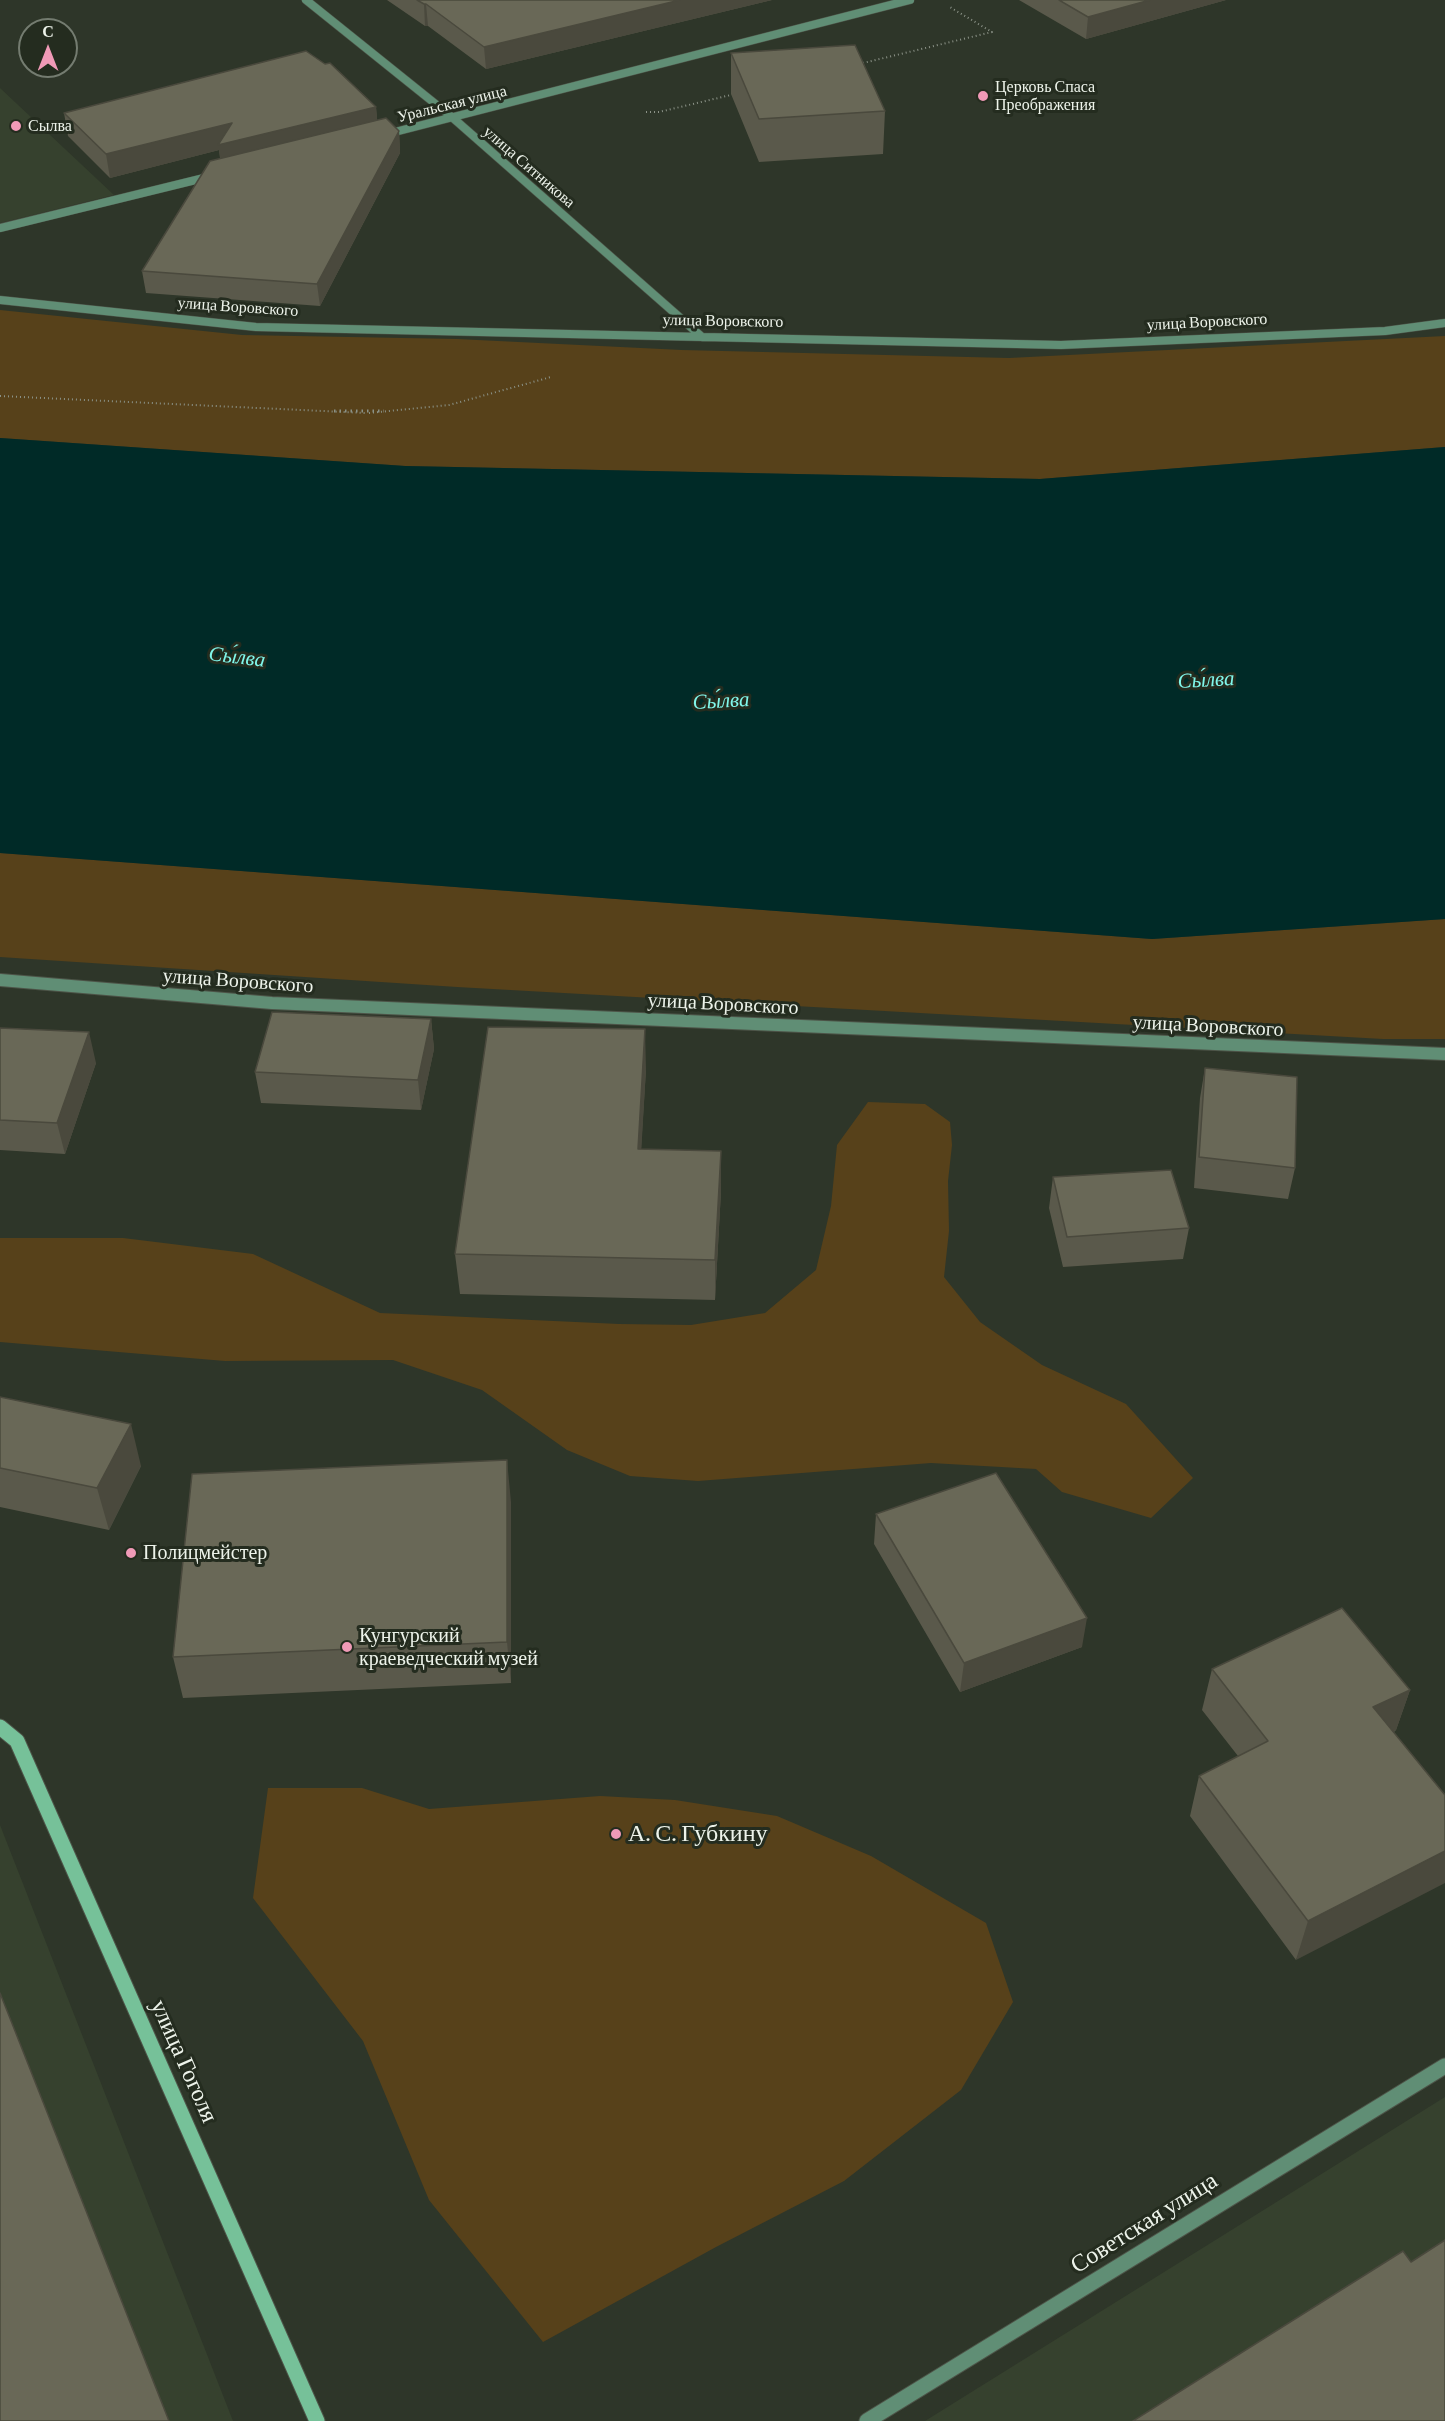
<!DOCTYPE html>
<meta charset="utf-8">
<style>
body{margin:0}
#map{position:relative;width:1445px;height:2421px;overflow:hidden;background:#2e3629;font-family:"Crimson Pro",serif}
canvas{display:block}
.north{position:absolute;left:18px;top:18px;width:60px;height:60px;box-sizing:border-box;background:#242c1f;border:2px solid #747c70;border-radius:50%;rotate:0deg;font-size:16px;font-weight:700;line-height:24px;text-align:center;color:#edf3ea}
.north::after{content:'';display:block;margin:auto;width:21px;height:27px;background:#f09ab7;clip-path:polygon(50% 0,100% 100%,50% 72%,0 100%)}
</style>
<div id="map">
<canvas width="1445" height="2421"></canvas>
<div class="north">С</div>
</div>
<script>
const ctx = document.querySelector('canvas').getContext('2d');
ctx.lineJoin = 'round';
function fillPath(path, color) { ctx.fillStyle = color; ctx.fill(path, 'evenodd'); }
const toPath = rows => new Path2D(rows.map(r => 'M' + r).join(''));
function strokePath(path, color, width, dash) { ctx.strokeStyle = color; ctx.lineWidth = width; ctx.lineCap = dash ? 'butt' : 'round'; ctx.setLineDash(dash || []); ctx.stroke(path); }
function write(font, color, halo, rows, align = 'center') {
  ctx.font = font + ' "Crimson Pro",serif'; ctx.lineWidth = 6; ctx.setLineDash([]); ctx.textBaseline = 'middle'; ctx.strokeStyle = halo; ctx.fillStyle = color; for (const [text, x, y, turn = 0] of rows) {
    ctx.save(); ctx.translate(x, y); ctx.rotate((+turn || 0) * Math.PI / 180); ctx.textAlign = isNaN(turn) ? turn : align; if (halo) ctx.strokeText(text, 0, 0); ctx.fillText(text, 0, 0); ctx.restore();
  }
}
fillPath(toPath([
 [0,88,114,195,0,223],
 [0,1825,233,2421,0,2421],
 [1445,2097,1445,2421,925,2421]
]), '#36412e');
fillPath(toPath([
 [0,310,242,335,457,339,682,350,1009,358,1445,336,1445,447,1040,479,405,466,0,438],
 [0,853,1152,939,1445,919,1445,1039,1383,1039,457,987,0,957],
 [868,1102,925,1104,950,1122,952,1145,948,1181,949,1231,944,1277,980,1322,1042,1365,1126,1404,1193,1478,1151,1518,1062,1492,1036,1469,931,1463,698,1481,630,1476,567,1450,482,1390,393,1360,225,1361,0,1342,0,1238,123,1238,253,1254,380,1313,619,1324,691,1325,765,1313,816,1270,831,1206,837,1145],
 [268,1788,362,1788,429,1809,600,1796,675,1800,777,1816,871,1856,986,1923,1013,2002,961,2090,844,2181,716,2247,543,2342,429,2200,363,2041,253,1898]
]), '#57411a');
fillPath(toPath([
 [0,438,405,466,1040,479,1445,447,1445,919,1152,939,0,853]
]), '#002a27');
const streetFar2 = toPath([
 [306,0,453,118,702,337],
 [383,135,910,0],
 [0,228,212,176],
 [0,300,256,327,1061,345,1385,331,1445,323]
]);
const streetFar1 = toPath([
 [0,980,272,1003,1445,1054]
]);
const street = toPath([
 [867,2421,1445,2066]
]);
const secondary = toPath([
 [0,1727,17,1741,317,2421]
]);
strokePath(streetFar2, '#4d5448', 9);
strokePath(streetFar1, '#4d5448', 14);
strokePath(street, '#4d5448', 17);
strokePath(secondary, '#4d5448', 17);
strokePath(toPath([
 [859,64,992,32,948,6],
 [646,112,659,112,735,94],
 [0,396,366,413],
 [369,413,449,405,551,377]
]), '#8b9287', 2, [1, 3]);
strokePath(toPath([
 [334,411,384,411]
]), '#8b9287', 3, [1.5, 4]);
strokePath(streetFar2, '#608e75', 8);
strokePath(streetFar1, '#608e75', 12);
strokePath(street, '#608e75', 15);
strokePath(secondary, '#76c199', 15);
fillPath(toPath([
 [387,0,772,0,486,69,428,26,425,26],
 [1019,0,1226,0,1086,39],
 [731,53,885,111,883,154,759,162,731,94],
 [376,107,377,120,399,131,400,153,320,306,146,293,142,271,220,158,219,150,110,178,68,136,64,113],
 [431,1019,434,1049,421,1110,261,1103,255,1072],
 [0,1028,96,1063,65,1154,0,1150],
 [1205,1068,1295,1168,1288,1199,1194,1188,1200,1098],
 [646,1069,641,1149,721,1191,715,1300,460,1294,455,1254],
 [1053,1177,1189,1228,1183,1259,1063,1267,1049,1208],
 [0,1397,141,1466,109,1530,0,1507],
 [511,1502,511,1683,183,1698,173,1657],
 [876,1514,1082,1647,960,1692,874,1544],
 [1212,1669,1410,1690,1396,1730,1394,1732,1296,1960,1190,1816,1199,1776,1238,1756,1202,1710]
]), '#5a594b');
fillPath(toPath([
 [680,0,772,0,486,69,484,47],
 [1150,0,1226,0,1086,39,1088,17],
 [424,4,426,4,428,26,425,26],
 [376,107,378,130,222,168,219,150,110,178,106,154,232,123],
 [399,131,400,153,320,306,317,284],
 [431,1019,434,1049,421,1110,418,1080],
 [645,1029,646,1069,639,1189,638,1149],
 [89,1032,96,1063,65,1154,57,1123],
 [721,1151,721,1191,715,1300,715,1260],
 [131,1424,141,1466,109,1530,97,1488],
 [507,1460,511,1502,511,1683,507,1642],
 [1087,1618,1082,1647,960,1692,964,1663],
 [1410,1690,1396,1730,1361,1748,1373,1707],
 [1445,1851,1445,1883,1296,1960,1308,1921]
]), '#4a493d');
const building = toPath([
 [417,0,680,0,484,47,426,4,424,4,417,0],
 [1059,0,1150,0,1088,17,1059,0],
 [855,45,885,111,759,119,731,53,855,45],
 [306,51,325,64,330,63,376,107,218,145,232,123,106,154,64,113,306,51],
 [386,118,399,131,317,284,142,271,210,161,386,118],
 [272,1012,431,1019,418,1080,255,1072,272,1012],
 [488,1027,645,1029,638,1149,721,1151,715,1260,455,1254,488,1027],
 [0,1028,89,1032,57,1123,0,1120,0,1028],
 [1205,1068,1297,1077,1295,1168,1199,1157,1205,1068],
 [1171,1170,1189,1228,1067,1237,1053,1177,1171,1170],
 [0,1397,131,1424,97,1488,0,1468,0,1397],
 [507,1460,507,1642,173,1657,192,1474,507,1460],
 [996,1473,1087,1618,964,1663,876,1514,996,1473],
 [1342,1608,1410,1690,1373,1707,1445,1795,1445,1851,1308,1921,1199,1776,1268,1741,1212,1669,1342,1608],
 [0,1993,169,2421,0,2421,0,1993],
 [1445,2240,1445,2421,1133,2421,1403,2251,1411,2262,1445,2240]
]);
fillPath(building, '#696857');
strokePath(building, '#4a493d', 1.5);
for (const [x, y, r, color] of [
 [983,96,6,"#f09ab7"],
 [16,126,6,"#f09ab7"],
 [131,1553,6,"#f09ab7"],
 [347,1647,6,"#f09ab7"],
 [616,1834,6,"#f09ab7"]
]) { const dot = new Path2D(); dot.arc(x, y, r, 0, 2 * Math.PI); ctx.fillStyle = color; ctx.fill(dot); strokePath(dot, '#242c1f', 2); }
write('16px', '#edf3ea', '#242c1f', [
 ["Церковь Спаса",995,87],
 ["Преображения",995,105],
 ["Сылва",28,126]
], 'left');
write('16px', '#edf3ea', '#242c1f', [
 ["Уральская улица",452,104,-14],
 ["улица Ситникова",529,167,41],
 ["улица Воровского",238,307,4],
 ["улица Воровского",723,321,1],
 ["улица Воровского",1207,322,-3]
]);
write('20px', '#edf3ea', '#242c1f', [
 ["улица Воровского",238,981,4],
 ["улица Воровского",723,1004,3],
 ["улица Воровского",1208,1026,3]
]);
write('20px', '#edf3ea', '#242c1f', [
 ["Полицмейстер",143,1553],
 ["Кунгурский",359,1636],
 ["краеведческий музей",359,1659]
], 'left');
write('italic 21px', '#80f7eb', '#242c1f', [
 ["Сы́лва",237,657,7],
 ["Сы́лва",1206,680,-3],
 ["Сы́лва",721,701,-3]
]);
write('24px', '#edf3ea', '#242c1f', [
 ["А. С. Губкину",628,1834]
], 'left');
write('24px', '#edf3ea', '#242c1f', [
 ["улица Гоголя",184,2061,66],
 ["Советская улица",1144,2223,-32]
]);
</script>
